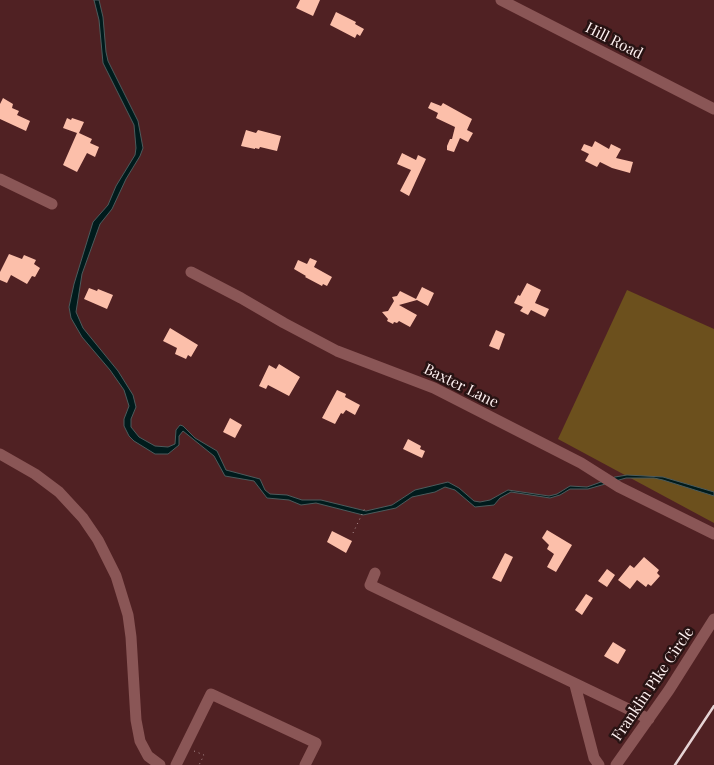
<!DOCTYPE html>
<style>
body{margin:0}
canvas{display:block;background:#502123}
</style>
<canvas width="714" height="765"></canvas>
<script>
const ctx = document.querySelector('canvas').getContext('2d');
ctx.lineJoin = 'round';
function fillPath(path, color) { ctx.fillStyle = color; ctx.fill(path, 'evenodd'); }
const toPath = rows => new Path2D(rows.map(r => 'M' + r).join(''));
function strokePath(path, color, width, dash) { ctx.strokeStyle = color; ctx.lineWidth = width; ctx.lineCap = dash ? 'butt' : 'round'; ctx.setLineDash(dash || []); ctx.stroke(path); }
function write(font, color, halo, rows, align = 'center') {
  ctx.font = font + ' "Playfair Display",serif'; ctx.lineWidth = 5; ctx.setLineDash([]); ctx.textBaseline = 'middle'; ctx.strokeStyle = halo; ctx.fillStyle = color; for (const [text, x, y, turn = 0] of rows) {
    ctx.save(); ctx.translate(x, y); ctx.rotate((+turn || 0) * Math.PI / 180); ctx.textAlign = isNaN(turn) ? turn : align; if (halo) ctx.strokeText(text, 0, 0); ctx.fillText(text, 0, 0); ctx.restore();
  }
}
fillPath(toPath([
 [627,290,714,329,714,523,558,439]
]), '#6c501d');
const water = toPath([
 [94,0,99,0,103,17,106,52,108,61,138,121,143,148,140,156,126,179,112,209,100,224,82,274,76,312,83,328,118,371,133,395,136,407,131,419,131,427,139,437,155,446,168,447,175,444,176,430,180,425,183,426,195,438,217,451,226,470,260,479,265,490,270,494,287,495,302,500,321,500,366,511,392,505,415,490,448,482,459,488,474,501,480,502,490,500,508,490,549,496,557,494,570,486,587,487,615,477,627,475,663,477,714,492,714,496,663,480,654,478,626,478,588,489,570,489,560,495,550,498,511,492,500,498,494,505,475,507,455,490,445,487,435,492,412,497,396,508,363,515,316,503,301,505,289,500,267,498,254,481,225,476,214,456,183,431,179,436,179,445,168,454,155,454,134,441,129,436,124,426,124,419,129,406,124,390,110,370,82,337,71,318,69,307,74,284,93,222,108,205,116,186,135,155,136,148,134,125,103,63,99,20,94,0]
]);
fillPath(water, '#001b1c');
strokePath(water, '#4c5b5c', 1);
fillPath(toPath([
 [300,0,320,0,313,16,296,8],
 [336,12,356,22,355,24,364,29,360,36,357,34,355,38,330,25],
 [3,98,13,104,12,108,19,111,17,115,30,121,26,131,0,119,0,104],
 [431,102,441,106,443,103,472,119,467,130,473,133,468,142,460,138,454,152,447,150,447,146,450,139,452,139,455,127,436,118,438,113,428,108],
 [67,118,71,120,72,118,84,122,79,133,92,139,90,143,99,147,95,157,87,153,77,172,63,165,77,133,63,128],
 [246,130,256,133,258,130,281,136,277,151,260,147,259,149,255,148,255,149,241,146],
 [595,141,609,149,611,144,621,149,616,158,633,162,630,173,612,168,600,162,597,167,585,161,589,154,581,150,584,144,592,147],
 [402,153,416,160,418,155,426,159,409,196,400,191,411,170,397,164],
 [9,254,22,259,24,255,36,260,34,264,40,268,35,277,32,276,27,284,11,275,7,283,0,280,0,272],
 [310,258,317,261,314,267,332,277,327,286,323,284,322,286,305,277,306,276,294,269,298,260,307,264],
 [527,283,541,290,535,303,549,309,545,317,531,310,528,315,520,311,523,307,514,303,518,295,520,296],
 [422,287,434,293,428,306,417,300,399,305,417,315,410,327,399,321,397,323,394,322,393,324,387,321,388,319,382,312,388,311,394,301,392,297,397,296,400,291,416,299],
 [89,288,97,291,98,289,113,295,107,309,84,299],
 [170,328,198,345,191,357,188,355,186,359,175,354,177,348,163,341],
 [496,330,505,334,499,350,489,346],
 [279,364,300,377,289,396,268,385,266,389,259,386,269,365,276,369],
 [337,390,346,394,345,397,360,405,355,415,346,410,343,414,341,413,335,424,322,418],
 [230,418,242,425,235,438,223,432],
 [408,439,421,446,420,449,425,451,422,458,403,449],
 [547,530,572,545,556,572,547,567,554,554,547,549,549,545,542,538],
 [332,531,352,541,346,553,327,542],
 [505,553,513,557,501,582,492,578],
 [644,557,659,570,657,573,660,576,651,586,648,584,646,587,637,580,630,589,618,580,630,565,634,568],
 [607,569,615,575,607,587,598,581],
 [586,594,593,598,582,615,575,610],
 [613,642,626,650,618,664,604,656]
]), '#fcbfaa');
strokePath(toPath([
 [353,533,365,508],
 [194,751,204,755,199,765]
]), '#ad9091', 1, [1, 4]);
strokePath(toPath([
 [501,0,714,109],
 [0,179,52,204],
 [191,272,241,298,284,323,337,351,434,388,581,463,619,487,714,534],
 [0,454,35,474,59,492,83,518,98,540,116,576,128,615,131,637,136,720,140,741,148,756,160,765],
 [375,573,370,585,649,719],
 [575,685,594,758,599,765],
 [176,765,211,694,316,743,305,765],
 [616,765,669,690,714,619]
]), '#8a5656', 11);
strokePath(toPath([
 [675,765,714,706]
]), '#e6d4d5', 2.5);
write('15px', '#fef1f1', '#281313', [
 ["Hill Road",614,41,27],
 ["Baxter Lane",461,386,26],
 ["Franklin Pike Circle",653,684,-56]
]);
</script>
